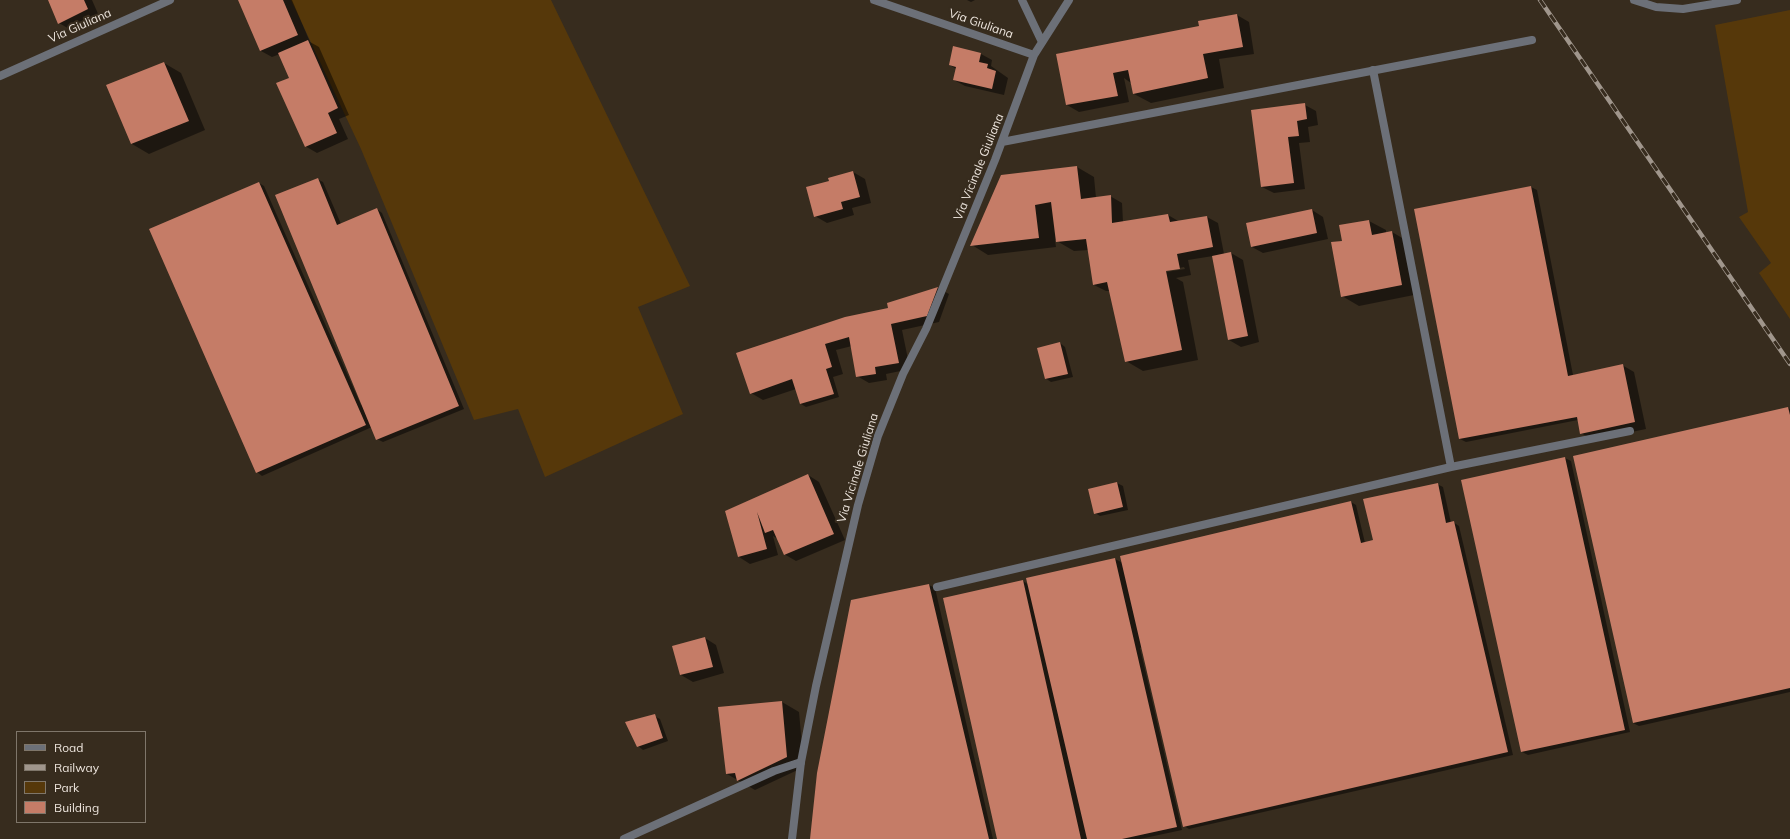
<!DOCTYPE html>
<style>
body{margin:0}
#map{position:relative;width:1790px;height:839px;overflow:hidden;background:#372c1e;font-family:Mulish,sans-serif}
canvas{display:block}
.legend{position:absolute;left:16px;top:731px;width:130px;height:92px;box-sizing:border-box;background:#372c1e;border:1px solid #7f766a;margin:0;padding:5px 7px;list-style:none;font-size:12px;color:#ece4dc}
.legend li{display:flex;align-items:center;gap:8px;height:20px}
.legend b{width:20px;border:1px solid #7f766a}
</style>
<div id="map">
<canvas width="1790" height="839"></canvas>
<ul class="legend">
<li><b style="height:5px;background:#6c7078"></b>Road</li>
<li><b style="height:5px;background:#a0968c"></b>Railway</li>
<li><b style="height:11px;background:#56380a"></b>Park</li>
<li><b style="height:11px;background:#c57c67"></b>Building</li>
</ul>
</div>
<script>
const ctx = document.querySelector('canvas').getContext('2d');
ctx.lineJoin = 'round';
function fillPath(path, color) { ctx.fillStyle = color; ctx.fill(path, 'evenodd'); }
const toPath = rows => new Path2D(rows.map(r => 'M' + r).join(''));
function strokePath(path, color, width, dash) { ctx.strokeStyle = color; ctx.lineWidth = width; ctx.lineCap = dash ? 'butt' : 'round'; ctx.setLineDash(dash || []); ctx.stroke(path); }
function write(font, color, halo, rows, align = 'center') {
  ctx.font = font + ' Mulish,sans-serif'; ctx.lineWidth = 4; ctx.setLineDash([]); ctx.textBaseline = 'middle'; ctx.strokeStyle = halo; ctx.fillStyle = color; for (const [text, x, y, turn = 0] of rows) {
    ctx.save(); ctx.translate(x, y); ctx.rotate((+turn || 0) * Math.PI / 180); ctx.textAlign = isNaN(turn) ? turn : align; if (halo) ctx.strokeText(text, 0, 0); ctx.fillText(text, 0, 0); ctx.restore();
  }
}
fillPath(toPath([
 [291,0,551,0,690,286,638,307,683,414,545,477,518,409,474,420,361,149],
 [1790,10,1790,319,1759,273,1771,263,1739,217,1748,212,1715,25]
]), '#56380a');
fillPath(toPath([
 [49,0,92,0,99,16,71,30,59,23],
 [239,0,292,0,310,42,319,47,349,115,339,119,348,139,317,153,305,146,291,78,280,54,272,57,261,51],
 [967,0,975,0,971,2],
 [1237,15,1249,22,1254,54,1219,59,1224,88,1151,103,1134,94,1131,83,1124,78,1129,102,1079,112,1067,105,1058,55,1199,28],
 [981,54,992,60,991,66,1008,78,1004,95,965,86,954,80,956,69,950,65],
 [164,63,181,73,205,130,149,154,132,144,108,86],
 [1305,105,1316,111,1318,125,1308,127,1310,142,1299,143,1305,189,1274,193,1262,187],
 [1077,167,1094,177,1096,198,1110,196,1122,203,1123,222,1168,215,1180,222,1207,217,1218,223,1224,254,1231,253,1243,260,1259,342,1241,347,1229,340,1213,256,1188,260,1191,275,1176,278,1183,282,1198,360,1143,371,1126,361,1110,291,1106,291,1094,285,1089,250,1074,251,1055,240,1056,247,988,255,972,245],
 [1184,267,1185,269,1166,272,1164,271],
 [853,172,865,179,871,203,852,208,854,215,827,223,815,216,830,182],
 [317,179,323,182,341,224,377,209,382,213,464,409,383,442,377,439,372,427,262,476,257,472,259,183,264,186,361,405,362,404],
 [1531,187,1537,190,1573,375,1622,365,1634,372,1646,429,1593,440,1581,433,1578,420,1466,442,1460,439,1415,210],
 [1312,210,1323,217,1328,239,1263,253,1252,247],
 [1369,221,1386,230,1386,233,1392,232,1409,242,1419,294,1359,306,1342,296,1343,241],
 [938,288,949,294,939,322,902,330,910,369,886,374,887,380,869,383,857,376,852,346,836,350,843,374,833,377,839,397,806,407,801,404,796,389,763,400,751,393,738,354,889,309,888,304],
 [1060,343,1065,347,1073,377,1051,382,1045,378],
 [1788,408,1790,409,1790,692,1639,726,1633,723],
 [1565,458,1571,461,1630,732,1528,755,1522,752,1463,481],
 [808,475,819,482,845,540,796,561,784,554,778,539,773,536,778,555,750,564,739,557,726,511],
 [1117,483,1123,486,1128,510,1100,516,1095,513],
 [1437,484,1443,487,1451,523,1453,522,1459,526,1513,755,1189,829,1184,826,1142,647,1140,648,1182,830,1140,839,998,839,1023,581,1029,585,1115,559,1123,563,1351,502,1356,505,1365,543,1374,541],
 [929,585,935,588,993,839,811,839],
 [705,638,716,645,724,673,693,682,681,675,674,646],
 [782,702,799,712,804,767,755,790,727,774],
 [654,716,660,719,668,741,643,750,638,746]
]), '#0007');
fillPath(toPath([
 [48,0,84,0,88,9,58,24],
 [238,0,283,0,298,35,260,51],
 [1237,14,1243,47,1203,54,1208,78,1133,94,1128,70,1113,73,1118,96,1066,105,1056,54,1199,26,1198,21],
 [308,40,338,108,328,113,337,133,305,147,276,83,289,78,278,53],
 [953,46,981,53,979,62,988,64,987,68,996,71,992,89,953,80,956,67,949,65],
 [164,62,189,121,131,144,106,85],
 [1305,103,1307,119,1297,121,1299,136,1288,137,1294,183,1261,187,1251,110],
 [1077,166,1081,199,1111,195,1112,223,1168,214,1170,222,1207,216,1213,247,1177,254,1180,269,1166,271,1182,350,1125,362,1107,282,1093,285,1086,239,1056,242,1051,202,1035,205,1039,238,970,246,1001,175],
 [853,171,860,197,841,202,843,209,814,217,806,187,829,181,828,178],
 [318,178,337,225,377,208,459,406,376,440,275,195],
 [259,182,366,425,256,473,149,229],
 [1531,186,1568,376,1623,364,1635,422,1580,434,1577,417,1459,439,1414,209],
 [1312,209,1317,233,1251,247,1246,223],
 [1369,220,1372,235,1392,231,1402,285,1341,297,1331,242,1342,241,1339,225],
 [1231,252,1248,336,1228,340,1212,256],
 [938,287,927,316,891,324,899,363,875,367,876,374,856,377,849,337,825,344,832,367,826,369,834,394,800,404,792,379,750,394,736,353,845,317,888,308,887,303],
 [1060,342,1068,374,1045,379,1037,348],
 [1788,407,1790,415,1790,688,1633,723,1573,456],
 [1565,457,1625,730,1521,752,1461,480],
 [808,474,834,534,784,555,773,530,765,533,757,512,767,549,738,557,725,511],
 [1117,482,1123,507,1094,514,1088,489],
 [1438,483,1446,523,1454,521,1508,752,1183,827,1120,556,1351,501,1361,543,1373,540,1363,499],
 [1115,558,1177,827,1122,839,1087,839,1026,578],
 [1023,580,1081,839,997,839,943,598],
 [929,584,989,839,810,839,817,773,851,600],
 [705,637,713,667,680,675,672,646],
 [782,701,787,757,737,781,735,773,726,774,718,707],
 [655,714,663,738,637,747,625,722]
]), '#c57c67');
strokePath(toPath([
 [1373,70,1451,467],
 [937,587,1451,467,1630,431],
 [624,839,774,771,801,762]
]), '#6c7078', 8);
strokePath(toPath([
 [874,0,1034,55],
 [1022,0,1042,42],
 [1634,0,1656,7,1683,9,1737,0],
 [0,76,170,0],
 [1002,142,1532,40],
 [792,839,801,762,816,686,858,505,878,436,903,374,926,329,995,160,1034,55,1069,0]
]), '#6c7078', 8);
const rail = toPath([
 [1540,0,1790,364]
]);
strokePath(rail, '#a0968c', 4.5);
strokePath(rail, '#372c1e', 3, [9]);
write('12px', '#ece4dc', '#372c1e', [
 ["Via Giuliana",981,24,19],
 ["Via Giuliana",80,26,-24],
 ["Via Vicinale Giuliana",979,167,-68],
 ["Via Vicinale Giuliana",858,468,-73]
]);
</script>
